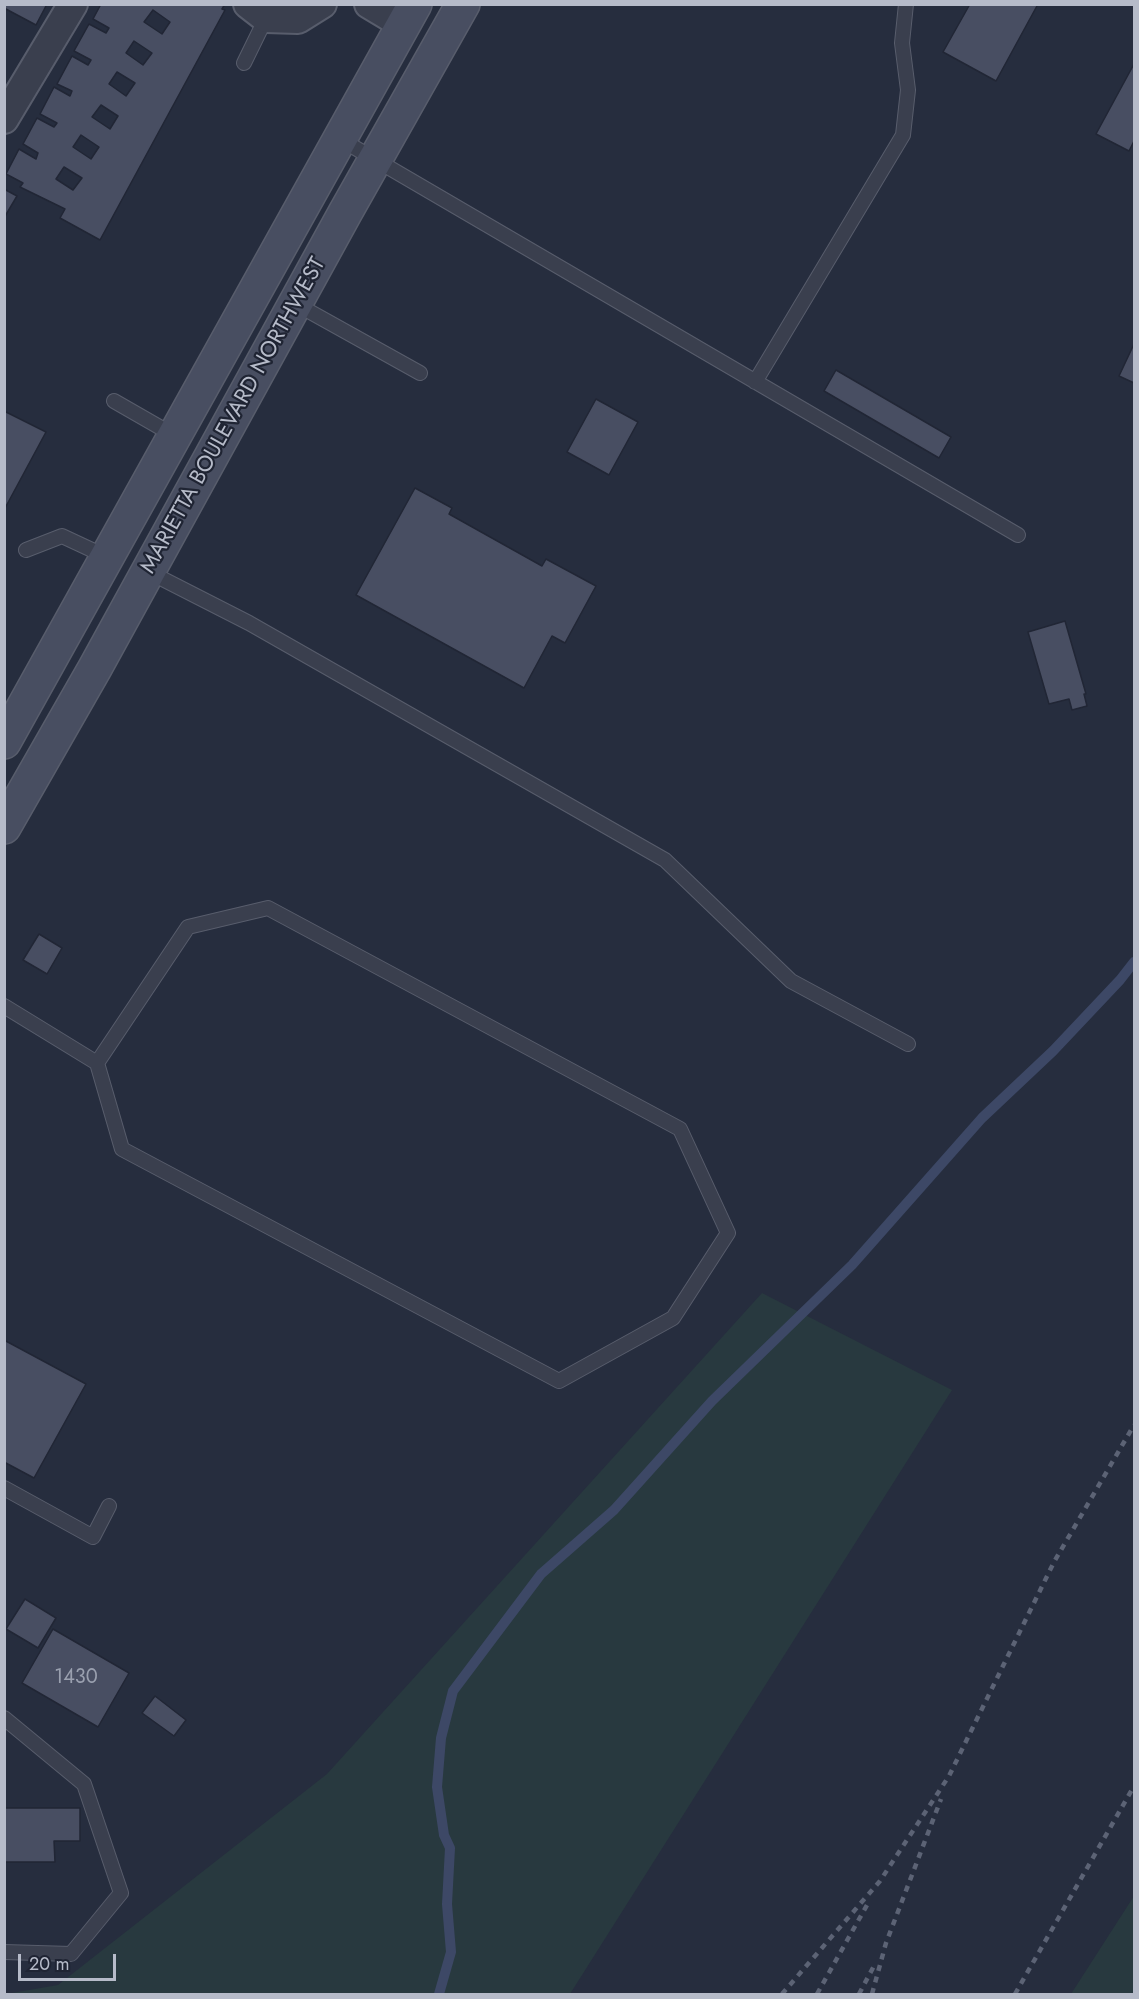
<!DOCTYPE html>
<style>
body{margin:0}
#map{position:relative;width:1139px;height:1999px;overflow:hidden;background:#262d3e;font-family:Jost,sans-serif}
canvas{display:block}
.frame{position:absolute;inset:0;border:6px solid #b6bbc9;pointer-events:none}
.scale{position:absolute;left:18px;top:1954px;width:98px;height:27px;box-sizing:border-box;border:3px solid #b6bbc9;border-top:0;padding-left:8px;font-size:18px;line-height:21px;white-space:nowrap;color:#b6bbc9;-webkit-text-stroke:4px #1f2433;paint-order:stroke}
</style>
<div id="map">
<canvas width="1139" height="1999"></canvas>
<div class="frame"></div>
<div class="scale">20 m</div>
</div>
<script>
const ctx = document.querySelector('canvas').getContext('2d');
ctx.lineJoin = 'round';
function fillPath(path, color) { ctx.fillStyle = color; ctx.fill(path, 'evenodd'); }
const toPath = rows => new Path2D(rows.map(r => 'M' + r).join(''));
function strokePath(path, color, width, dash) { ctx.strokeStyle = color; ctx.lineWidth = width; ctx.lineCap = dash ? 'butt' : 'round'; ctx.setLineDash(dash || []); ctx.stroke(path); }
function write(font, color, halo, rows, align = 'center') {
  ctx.font = font + ' Jost,sans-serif'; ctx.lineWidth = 4.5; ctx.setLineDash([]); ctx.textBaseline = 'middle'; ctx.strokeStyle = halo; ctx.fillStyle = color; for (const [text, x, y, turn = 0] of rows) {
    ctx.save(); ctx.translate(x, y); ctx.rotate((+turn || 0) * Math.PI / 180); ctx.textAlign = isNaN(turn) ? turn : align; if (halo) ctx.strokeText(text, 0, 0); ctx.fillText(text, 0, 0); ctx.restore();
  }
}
fillPath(toPath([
 [762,1293,952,1390,570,1994,6,1994,58,1985,327,1774],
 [1134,1896,1134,1994,1071,1994]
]), '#28393f');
strokePath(toPath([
 [439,1994,451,1952,447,1904,450,1848,444,1835,437,1787,441,1738,453,1691,541,1574,614,1510,712,1401,852,1265,982,1118,1053,1051,1120,980,1134,962]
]), '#3d4866', 10);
const building = toPath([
 [4,4,47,4,36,25,4,8,4,4],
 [101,4,225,4,222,9,225,10,100,240,60,218,65,209,20,187,23,183,6,174,19,149,36,159,38,153,23,144,37,118,54,127,57,123,40,114,54,87,70,96,72,91,57,84,72,56,88,65,91,60,74,51,89,24,106,33,109,28,93,19,101,4],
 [153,10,170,22,162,34,144,22,153,10],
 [134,41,152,53,143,65,126,53,134,41],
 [117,72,135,83,126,96,109,84,117,72],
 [101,105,118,116,110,129,92,117,101,105],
 [81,135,99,147,91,159,73,147,81,135],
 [64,167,82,178,73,190,56,179,64,167],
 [970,4,1038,4,996,81,943,52,970,4],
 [1134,64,1134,141,1129,151,1096,134,1134,64],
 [4,189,17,196,4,218,4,189],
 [1134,344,1134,383,1119,376,1134,344],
 [836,370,951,437,939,458,824,391,836,370],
 [596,399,638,422,609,475,567,452,596,399],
 [4,411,46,432,4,510,4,411],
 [415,488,452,508,449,514,542,566,546,559,596,586,565,643,552,636,524,688,356,595,415,488],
 [1065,621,1086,694,1084,694,1087,706,1072,710,1069,699,1049,704,1028,632,1065,621],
 [39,934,62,948,47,974,23,960,39,934],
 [4,1340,86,1384,34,1478,4,1462,4,1340],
 [25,1599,56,1618,38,1648,6,1629,25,1599],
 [53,1629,129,1673,98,1727,22,1683,53,1629],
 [155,1696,186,1720,174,1736,142,1713,155,1696],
 [4,1808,80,1808,80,1841,54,1841,55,1862,4,1862,4,1808]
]);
fillPath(building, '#484e62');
strokePath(building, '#212635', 1.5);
const lane = toPath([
 [244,63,266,18],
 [340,139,1018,535],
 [296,304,420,373],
 [755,382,903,135,908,90,902,43,906,4],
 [114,401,175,436],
 [26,550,62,536,107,557],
 [149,572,249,623,665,860,791,981,908,1044],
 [4,1006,97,1063,122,1149,559,1381,673,1318,728,1233,680,1129,268,908,188,927,97,1063],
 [4,1488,93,1537,109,1506],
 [4,1718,84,1784,121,1893,71,1954,4,1952]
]);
const street = toPath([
 [248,4,266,18,298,19,322,4],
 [369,4,404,25],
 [4,119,73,4]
]);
const secondary = toPath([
 [4,742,415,4],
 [4,827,95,668,345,213,463,4]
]);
strokePath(lane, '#585d6c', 16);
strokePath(street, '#585d6c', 32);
strokePath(secondary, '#585d6c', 36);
strokePath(lane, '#3a3f4e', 14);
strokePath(street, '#3a3f4e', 28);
strokePath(secondary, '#484e61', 33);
strokePath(toPath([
 [782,1994,880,1881,949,1776,1054,1562,1134,1425],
 [817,1994,867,1905],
 [859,1994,875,1964],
 [872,1994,886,1943,941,1799],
 [1015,1994,1134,1786]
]), '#5c6375', 4.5, [6, 6]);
write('20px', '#9aa0af', null, [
 ["1430",76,1678]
]);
write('22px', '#b6bbc9', '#1f2433', [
 ["MARIETTA BOULEVARD NORTHWEST",234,416,-61]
]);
</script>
